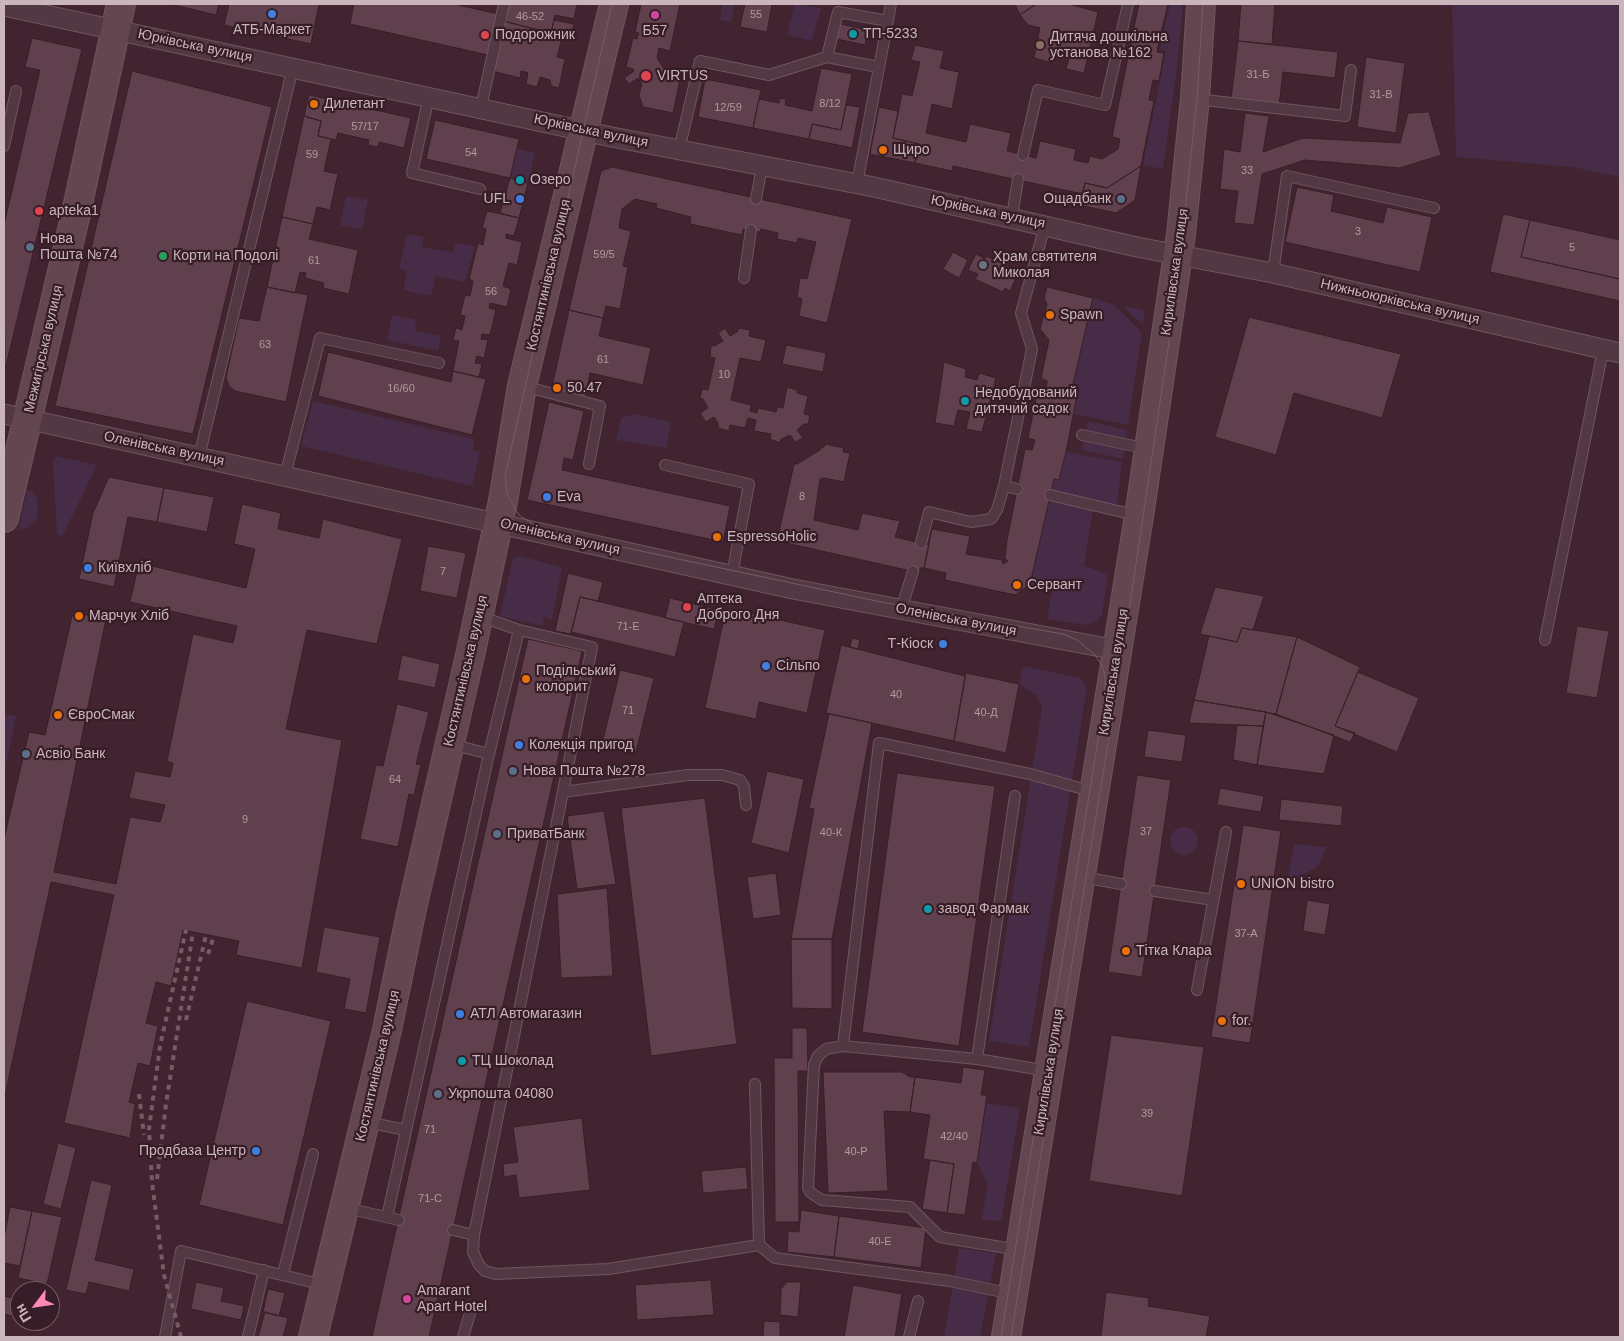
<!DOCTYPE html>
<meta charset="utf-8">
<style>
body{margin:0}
#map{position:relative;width:1624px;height:1341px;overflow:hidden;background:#412430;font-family:Arial,sans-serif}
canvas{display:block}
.frame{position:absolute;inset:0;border:5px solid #cbb5bd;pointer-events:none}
.north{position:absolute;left:10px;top:1281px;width:50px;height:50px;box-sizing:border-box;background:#361d27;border:1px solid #725a63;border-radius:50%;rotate:239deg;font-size:14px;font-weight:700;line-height:20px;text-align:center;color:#cbb5bd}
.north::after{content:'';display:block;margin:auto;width:18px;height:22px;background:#fc89b4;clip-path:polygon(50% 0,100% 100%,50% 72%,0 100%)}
</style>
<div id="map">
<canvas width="1624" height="1341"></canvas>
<div class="frame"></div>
<div class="north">Пн</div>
</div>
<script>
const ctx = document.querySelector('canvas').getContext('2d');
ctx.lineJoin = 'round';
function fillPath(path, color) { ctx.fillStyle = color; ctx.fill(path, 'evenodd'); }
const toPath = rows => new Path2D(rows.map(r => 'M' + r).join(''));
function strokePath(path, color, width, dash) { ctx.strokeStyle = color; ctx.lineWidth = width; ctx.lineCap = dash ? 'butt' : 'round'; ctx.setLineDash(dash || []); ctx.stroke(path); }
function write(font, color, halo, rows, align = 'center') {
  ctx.font = font + ' Arial,sans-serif'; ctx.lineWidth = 4.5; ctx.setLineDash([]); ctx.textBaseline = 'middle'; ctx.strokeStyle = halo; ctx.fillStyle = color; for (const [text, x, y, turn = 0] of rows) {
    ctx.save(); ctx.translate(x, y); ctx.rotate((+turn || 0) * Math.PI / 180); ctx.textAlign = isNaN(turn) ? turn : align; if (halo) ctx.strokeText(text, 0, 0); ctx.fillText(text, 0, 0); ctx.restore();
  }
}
fillPath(toPath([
 [722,4,734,4,731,22,720,20],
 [795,4,821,8,812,41,787,35],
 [1170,4,1183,4,1177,68,1163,169,1143,165,1166,51,1160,49],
 [1452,4,1620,4,1620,177,1572,167,1456,157],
 [516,148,535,153,528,183,510,178],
 [346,196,368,200,362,229,340,225],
 [407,234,424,237,422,247,453,252,456,243,475,246,465,282,436,276,431,296,403,290,407,271,399,269],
 [1093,298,1115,305,1142,333,1128,425,1074,414,1079,386,1073,384],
 [1125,306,1145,311,1143,325,1126,309],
 [392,315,416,320,415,331,441,336,438,351,387,340],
 [313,401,474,439,473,450,480,452,472,486,301,446],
 [635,414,671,422,666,448,616,440,621,418],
 [1088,421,1127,430,1125,440,1086,431],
 [1084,441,1125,450,1123,459,1082,450],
 [1066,452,1122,462,1117,505,1094,502,1084,566,1108,574,1102,615,1097,621,1086,625,1047,619,1052,591,1030,584,1054,479,1059,479],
 [56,456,97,465,62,537,57,534,53,462],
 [31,490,37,498,38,517,27,528,18,530,27,491],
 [519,556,562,567,552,620,544,617,543,626,500,616,513,558],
 [1023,666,1080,678,1087,687,1029,1047,989,1041,1042,708,1036,695,1019,684],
 [4,714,16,716,4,774],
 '1170 841a14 14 0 1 1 28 0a14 14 0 1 1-28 0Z',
 [1294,844,1327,847,1318,866,1298,878,1288,878],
 [986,1103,1020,1108,1001,1221,982,1220,988,1184,977,1163],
 [959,1248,996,1253,980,1337,944,1337]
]), '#462c46');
const building = toPath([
 [170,4,219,4,216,15,170,4],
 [229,4,319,4,311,44,224,25,229,4],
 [354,4,454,4,498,14,488,55,350,24,354,4],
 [507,4,577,4,574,19,555,15,551,33,503,21,507,4],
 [641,4,680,4,670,51,659,48,657,58,666,72,681,75,673,113,643,107,639,95,642,84,638,78,629,84,624,78,634,71,633,69,626,67,633,38,637,39,639,33,635,32,641,4],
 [745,4,772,4,767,32,740,27,745,4],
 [1015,4,1036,4,1020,15,1015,4],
 [1036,4,1069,4,1098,12,1084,73,1066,69,1070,54,1055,50,1052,63,1034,58,1040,28,1028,25,1020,15,1036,4],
 [1139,4,1168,4,1160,37,1133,32,1139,4],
 [1241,4,1275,4,1272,44,1238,41,1241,4],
 [554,20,574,24,570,40,562,38,557,57,565,59,559,88,551,86,550,80,540,77,537,87,526,84,528,73,521,71,520,78,492,71,503,21,551,33,554,20],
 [840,24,868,30,865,45,837,39,840,24],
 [1133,32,1160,37,1157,52,1164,53,1159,81,1153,80,1149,100,1154,101,1141,166,1107,188,1085,183,1083,194,953,166,952,171,915,163,919,144,893,138,902,94,912,96,920,62,911,60,915,45,944,51,940,68,959,72,952,109,932,104,926,133,966,142,970,124,1011,133,1007,151,1036,158,1040,141,1076,149,1074,160,1088,163,1090,156,1102,159,1118,149,1120,139,1112,137,1133,32],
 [32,38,82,49,5,370,4,225,40,70,25,67,32,38],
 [1238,41,1338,52,1335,78,1283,72,1279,106,1231,100,1238,41],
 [1366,57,1405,63,1396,133,1357,127,1366,57],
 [821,68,852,74,841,130,812,124,809,139,753,128,759,99,779,103,780,98,786,99,785,105,812,111,821,68],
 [132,71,272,107,193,434,55,406,132,71],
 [705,79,761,90,753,128,698,117,705,79],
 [309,95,411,118,404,148,379,142,378,147,368,145,369,140,338,133,336,140,318,136,321,121,304,116,309,95],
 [846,105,860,107,852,148,809,139,812,124,841,130,846,105],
 [879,107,898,111,893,138,919,144,915,163,870,154,879,107],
 [1429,112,1441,155,1400,168,1305,160,1262,174,1254,225,1234,223,1238,191,1220,189,1224,149,1240,152,1245,113,1269,116,1263,152,1303,138,1400,143,1408,113,1429,112],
 [304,116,321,121,318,136,331,139,324,171,338,174,330,210,317,207,313,224,282,217,304,116],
 [435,120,519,139,510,178,426,159,435,120],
 [1141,166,1135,200,1116,213,1079,205,1085,183,1107,188,1141,166],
 [612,167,852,219,827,323,799,316,802,299,797,297,800,278,807,279,816,242,798,238,797,243,777,239,778,233,761,229,760,232,743,229,742,235,690,224,691,217,656,208,657,204,635,199,622,209,619,228,631,231,623,266,628,267,620,309,606,306,603,318,569,310,601,171,612,167],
 [510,178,528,183,519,218,500,213,510,178],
 [1297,187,1334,195,1331,211,1383,223,1387,207,1432,217,1420,272,1285,242,1297,187],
 [487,211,519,218,514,236,506,234,506,238,522,242,517,265,509,263,503,286,511,289,507,307,490,303,489,308,496,310,490,335,482,334,481,339,488,340,484,358,477,356,475,363,482,364,479,377,453,371,459,341,453,340,456,328,462,330,465,316,460,315,465,295,470,296,473,281,469,279,478,243,483,245,486,229,482,228,487,211],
 [1503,214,1530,220,1521,257,1620,279,1620,301,1490,272,1503,214],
 [282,217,313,224,309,239,358,250,349,294,323,288,324,283,305,278,306,273,300,272,295,293,267,287,282,217],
 [1530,220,1620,240,1620,279,1521,257,1530,220],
 [953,252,968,260,959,278,943,269,953,252],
 [976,254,985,259,986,256,1014,269,1013,271,1018,274,1010,291,1005,288,1003,292,975,279,978,274,968,270,976,254],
 [267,287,308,295,286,402,235,391,229,386,226,377,239,318,259,321,267,287],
 [1047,287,1093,298,1073,384,1079,385,1066,452,1059,480,1054,479,1030,584,1015,595,945,580,946,573,924,568,932,529,970,536,966,554,1002,560,1003,564,1008,561,1005,558,1007,540,1025,449,1032,450,1035,440,1028,438,1038,389,1046,391,1047,381,1041,378,1049,340,1040,329,1047,304,1044,298,1047,287],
 [569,310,603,318,599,336,651,348,643,385,590,373,585,398,551,391,569,310],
 [1249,317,1401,354,1382,418,1294,393,1276,455,1215,437,1249,317],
 [725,328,730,336,737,332,739,328,750,330,749,336,766,340,761,362,740,358,731,400,751,405,750,411,757,413,758,408,776,412,777,407,783,408,787,387,797,390,797,393,808,396,804,414,810,415,808,424,804,424,797,430,803,438,795,442,790,435,781,439,780,443,770,439,771,434,754,431,756,420,748,418,745,428,730,425,729,431,718,428,718,423,714,417,706,422,700,413,708,408,703,399,700,398,702,389,708,390,715,358,710,357,711,345,714,346,723,341,718,333,725,328],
 [786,345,826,353,823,372,782,364,786,345],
 [328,352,451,382,453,371,486,379,472,435,318,396,328,352],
 [944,362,966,369,965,377,977,380,979,373,996,378,982,432,966,429,970,412,958,410,954,426,935,423,944,362],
 [549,402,584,411,573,460,564,458,562,470,730,506,723,542,527,500,549,402],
 [825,444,844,448,843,452,850,453,844,482,824,478,820,479,814,520,858,530,862,513,900,521,895,537,929,545,924,568,920,568,920,573,777,541,794,464,797,464,820,450,821,447,824,447,825,444],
 [109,477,164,488,157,522,128,517,114,587,79,579,93,513,109,477],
 [164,488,214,497,207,532,157,522,164,488],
 [242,504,281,513,278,529,319,538,323,519,402,539,377,644,307,630,286,729,342,740,302,968,236,955,239,941,183,930,171,986,156,982,146,1023,158,1026,150,1066,138,1063,129,1102,135,1104,130,1138,64,1123,114,895,51,882,4,1100,4,839,29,732,45,735,73,612,106,619,54,872,116,884,130,817,160,822,165,805,129,798,135,771,170,777,173,763,167,761,193,634,233,643,237,626,130,602,139,563,246,588,255,549,234,544,242,504],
 [428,546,466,553,457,598,420,591,428,546],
 [568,573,603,582,598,601,580,597,571,634,555,631,568,573],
 [1215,587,1264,596,1253,630,1242,628,1237,642,1200,634,1215,587],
 [580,597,684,622,675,657,571,632,580,597],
 [670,598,719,610,714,629,665,618,670,598],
 [726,608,825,630,807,713,759,702,756,719,705,708,726,608],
 [1577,626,1609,631,1597,698,1566,693,1577,626],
 [1242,628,1297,637,1276,714,1194,700,1209,636,1237,642,1242,628],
 [1297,637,1360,667,1335,726,1355,733,1350,742,1276,714,1297,637],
 [852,638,860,640,858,649,850,647,852,638],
 [528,639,582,651,429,1337,372,1337,528,639],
 [841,645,965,676,954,741,826,713,841,645],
 [402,655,440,664,435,688,397,680,402,655],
 [620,670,654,678,636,752,602,744,620,670],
 [1358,672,1419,698,1397,752,1335,726,1358,672],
 [966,673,1019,684,1006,753,954,741,966,673],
 [1194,700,1266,712,1263,726,1189,723,1194,700],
 [397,704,429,712,416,764,421,765,414,795,409,794,398,847,360,839,376,765,383,766,397,704],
 [1266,712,1334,735,1324,774,1257,765,1266,712],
 [829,714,872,723,832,939,791,939,814,809,809,808,829,714],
 [1237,725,1263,726,1257,765,1233,760,1237,725],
 [1148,730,1186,735,1182,762,1144,757,1148,730],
 [767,771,804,779,789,853,751,843,767,771],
 [897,773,995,786,959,1046,862,1032,897,773],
 [1137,775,1171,780,1142,977,1108,972,1137,775],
 [1220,788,1264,796,1261,812,1217,805,1220,788],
 [705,798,737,1044,651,1056,621,808,705,798],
 [1281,799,1343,806,1341,826,1279,820,1281,799],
 [604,811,616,884,577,889,567,816,604,811],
 [1243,825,1281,831,1250,1043,1211,1037,1243,825],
 [776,873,781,915,753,919,747,877,776,873],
 [607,888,613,976,561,978,557,894,607,888],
 [1307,900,1330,904,1325,935,1303,931,1307,900],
 [324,927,380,937,366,1013,344,1009,350,979,316,972,324,927],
 [791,939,832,939,832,1009,792,1008,791,939],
 [247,1001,331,1021,283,1225,199,1205,247,1001],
 [792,1028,807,1028,808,1071,798,1071,799,1222,775,1222,774,1058,792,1058,792,1028],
 [1111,1035,1204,1047,1182,1196,1089,1181,1111,1035],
 [963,1067,985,1070,981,1095,987,1095,977,1163,973,1162,965,1215,947,1213,954,1164,923,1159,930,1115,910,1112,915,1077,961,1083,963,1067],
 [823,1072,902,1072,910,1077,915,1077,910,1112,884,1111,888,1191,828,1193,823,1072],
 [582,1118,590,1190,519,1198,516,1175,504,1177,503,1164,518,1162,513,1127,582,1118],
 [58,1143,76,1148,61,1209,43,1204,58,1143],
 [930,1160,954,1164,947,1213,922,1209,930,1160],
 [746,1167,748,1189,703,1193,701,1171,746,1167],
 [91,1180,112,1185,95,1260,134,1269,129,1291,89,1282,86,1294,66,1290,91,1180],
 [10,1207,32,1211,20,1266,4,1263,4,1238,10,1207],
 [801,1210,839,1216,834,1257,787,1252,788,1231,799,1232,801,1210],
 [32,1211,62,1217,47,1284,18,1278,32,1211],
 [839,1216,926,1228,921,1268,834,1257,839,1216],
 [711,1280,714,1315,637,1320,635,1285,711,1280],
 [196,1282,224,1288,221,1301,244,1306,241,1320,191,1309,196,1282],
 [787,1282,801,1282,798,1317,780,1315,781,1289,787,1282],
 [853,1285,902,1294,895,1337,844,1337,853,1285],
 [268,1289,285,1293,279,1316,263,1312,268,1289],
 [1106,1292,1149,1298,1148,1306,1210,1316,1206,1337,1101,1337,1106,1292],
 [4,1296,17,1299,13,1316,4,1314,4,1296],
 [265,1312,288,1318,283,1337,258,1337,265,1312],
 [764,1321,780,1322,780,1337,763,1337,764,1321]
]);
fillPath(building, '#61404d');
strokePath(building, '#381f29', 1);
const lane = toPath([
 [878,67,827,57,838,12,888,21],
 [429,96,412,173,480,189],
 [1196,99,1345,116,1351,70],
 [481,107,504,4],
 [4,146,16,91],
 [679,150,700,61,769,75,827,57],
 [1023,155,1038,90,1105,105,1128,4],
 [857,184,891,4],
 [756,199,762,166],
 [1012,217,1018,179],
 [1273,273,1287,176,1434,208],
 [744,278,751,230],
 [523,386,600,406,589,464],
 [1082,435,1148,449],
 [199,457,293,67],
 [665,465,749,484,732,575],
 [285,476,320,338,439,363],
 [1017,489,1004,486,1032,349,1021,313,1045,225],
 [1050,495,1139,516],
 [921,543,929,512,971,522,991,519,997,510,1004,486],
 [901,610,913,571],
 [479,616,519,630,592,647,474,1235,473,1252,479,1265,485,1271,496,1274,608,1269,759,1245,775,1258,950,1281,1012,1294],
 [1545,640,1603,350],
 [451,744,489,754],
 [563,792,688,775,722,775,740,780,744,786,746,805],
 [1082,877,1121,884],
 [1155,891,1213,900],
 [1197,990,1226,832],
 [843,1046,826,1049,818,1056,814,1065,808,1188,811,1193,822,1200,910,1207,940,1237,1019,1250],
 [977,1059,1015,796],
 [1048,1071,977,1059,843,1046,879,743,1030,774,1094,792],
 [755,1084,759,1245],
 [366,1122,406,1130],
 [346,1208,399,1220],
 [387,1217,489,754,519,630],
 [453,1230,474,1235],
 [283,1274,313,1154],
 [165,1337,181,1251,324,1285],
 [248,1337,264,1270],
 [463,1337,471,1310],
 [909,1337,918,1301]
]);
const street = toPath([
 [4,6,612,137,874,187,1137,247,1273,273,1620,353],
 [4,414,793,589,1117,650]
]);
const secondary = toPath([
 [4,518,76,213,121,4],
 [313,1337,387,1030,411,913,471,651,503,501,522,386,614,4],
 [1006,1337,1139,516,1181,234,1195,98,1201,4]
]);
strokePath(lane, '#6e5660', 12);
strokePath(street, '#6e5660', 21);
strokePath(secondary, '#6e5660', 30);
strokePath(lane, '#513842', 10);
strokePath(street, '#513842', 19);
strokePath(secondary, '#644651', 28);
strokePath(toPath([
 [612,4,505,476,507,494,519,515,542,530,881,602,1063,634,1077,640,1094,654,1102,665,1105,675,1105,693,1101,722,1001,1337],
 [1011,1337,1123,651,1176,295,1197,99,1203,4]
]), '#785a66', 1);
strokePath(toPath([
 [208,954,214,936],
 [186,1020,206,935],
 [139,1094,144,1135],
 [157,1179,166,1104,193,932],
 [181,1337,164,1275,152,1182,149,1129,160,1046,186,930]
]), '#785a66', 4, [5, 5]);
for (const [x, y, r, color] of [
 [272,14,5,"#3f7fe0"],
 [655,15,5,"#d1479c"],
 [853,34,5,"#0f9aa8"],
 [485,35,5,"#e0444e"],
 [1040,45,5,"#8d6e63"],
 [646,76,6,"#e0444e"],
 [314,104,5,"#e8710a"],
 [883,150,5,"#e8710a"],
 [520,180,5,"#0f9aa8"],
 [520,199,5,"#3f7fe0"],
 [1121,199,5,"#5c6f8a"],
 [39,211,5,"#e0444e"],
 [30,247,5,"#5c6f8a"],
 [163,256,5,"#2e9e5b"],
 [983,265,5,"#6b7280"],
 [1050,315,5,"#e8710a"],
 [557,388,5,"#e8710a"],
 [965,401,5,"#0f9aa8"],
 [547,497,5,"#3f7fe0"],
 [717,537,5,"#e8710a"],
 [88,568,5,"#3f7fe0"],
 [1017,585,5,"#e8710a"],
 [687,607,5,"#e0444e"],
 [79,616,5,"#e8710a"],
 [943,644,5,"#3f7fe0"],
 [766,666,5,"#3f7fe0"],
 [526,679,5,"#e8710a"],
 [58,715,5,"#e8710a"],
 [519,745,5,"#3f7fe0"],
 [26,754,5,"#5c6f8a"],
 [513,771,5,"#5c6f8a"],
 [497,834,5,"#5c6f8a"],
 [1241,884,5,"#e8710a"],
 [928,909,5,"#0f9aa8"],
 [1126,951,5,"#e8710a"],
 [460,1014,5,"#3f7fe0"],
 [1222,1021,5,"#e8710a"],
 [462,1061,5,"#0f9aa8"],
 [438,1094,5,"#5c6f8a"],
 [256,1151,5,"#3f7fe0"],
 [407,1299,5,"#d1479c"]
]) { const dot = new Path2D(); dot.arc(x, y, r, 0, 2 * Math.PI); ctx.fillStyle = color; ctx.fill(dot); strokePath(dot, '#361d27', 2); }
write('11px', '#b098a1', null, [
 ["55",756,15],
 ["46-52",530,17],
 ["31-Б",1258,75],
 ["31-В",1381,95],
 ["8/12",830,104],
 ["12/59",728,108],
 ["57/17",365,127],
 ["54",471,153],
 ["59",312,155],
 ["33",1247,171],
 ["3",1358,232],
 ["5",1572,248],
 ["59/5",604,255],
 ["61",314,261],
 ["56",491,292],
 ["63",265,345],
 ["61",603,360],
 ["10",724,375],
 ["16/60",401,389],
 ["8",802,497],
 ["7",443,572],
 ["71-Е",628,627],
 ["40",896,695],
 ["71",628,711],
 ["40-Д",986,713],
 ["64",395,780],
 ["9",245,820],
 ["37",1146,832],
 ["40-К",831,833],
 ["37-А",1246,934],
 ["39",1147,1114],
 ["71",430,1130],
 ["42/40",954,1137],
 ["40-Р",856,1152],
 ["71-С",430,1199],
 ["40-Е",880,1242]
]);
write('14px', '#cbb5bd', '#361d27', [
 ["АТБ-Маркет",272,30,"center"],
 ["Б57",655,31,"center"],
 ["ТП-5233",863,34],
 ["Подорожник",495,35],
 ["Дитяча дошкільна",1050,37],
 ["установа №162",1050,53],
 ["VIRTUS",657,76],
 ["Дилетант",324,104],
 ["Щиро",893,150],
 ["Озеро",530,180],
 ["UFL",510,199,"right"],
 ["Ощадбанк",1111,199,"right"],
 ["apteka1",49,211],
 ["Нова",40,239],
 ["Пошта №74",40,255],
 ["Корти на Подолі",173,256],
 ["Храм святителя",993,257],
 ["Миколая",993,273],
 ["Spawn",1060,315],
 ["50.47",567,388],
 ["Недобудований",975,393],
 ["дитячий садок",975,409],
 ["Eva",557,497],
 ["EspressoHolic",727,537],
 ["Київхліб",98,568],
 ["Сервант",1027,585],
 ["Аптека",697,599],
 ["Доброго Дня",697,615],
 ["Марчук Хліб",89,616],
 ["Т-Кіоск",933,644,"right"],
 ["Сільпо",776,666],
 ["Подільський",536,671],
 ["колорит",536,687],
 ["ЄвроСмак",68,715],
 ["Колекція пригод",529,745],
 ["Асвіо Банк",36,754],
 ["Нова Пошта №278",523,771],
 ["ПриватБанк",507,834],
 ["UNION bistro",1251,884],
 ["завод Фармак",938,909],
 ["Тітка Клара",1136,951],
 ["АТЛ Автомагазин",470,1014],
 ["for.",1232,1021],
 ["ТЦ Шоколад",472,1061],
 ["Укрпошта 04080",448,1094],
 ["Продбаза Центр",246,1151,"right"],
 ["Amarant",417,1291],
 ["Apart Hotel",417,1307]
], 'left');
write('14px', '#cbb5bd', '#361d27', [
 ["Юрківська вулиця",195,46,12],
 ["Юрківська вулиця",591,131,12],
 ["Юрківська вулиця",988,212,12],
 ["Кирилівська вулиця",1175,272,-82],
 ["Костянтинівська вулиця",549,275,-77],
 ["Нижньоюрківська вулиця",1400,302,13],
 ["Межигірська вулиця",44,349,-77],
 ["Оленівська вулиця",164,449,12],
 ["Оленівська вулиця",560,537,13],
 ["Оленівська вулиця",956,620,11],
 ["Костянтинівська вулиця",466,671,-77],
 ["Кирилівська вулиця",1114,672,-81],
 ["Костянтинівська вулиця",378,1066,-77],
 ["Кирилівська вулиця",1049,1072,-81]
]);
</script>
